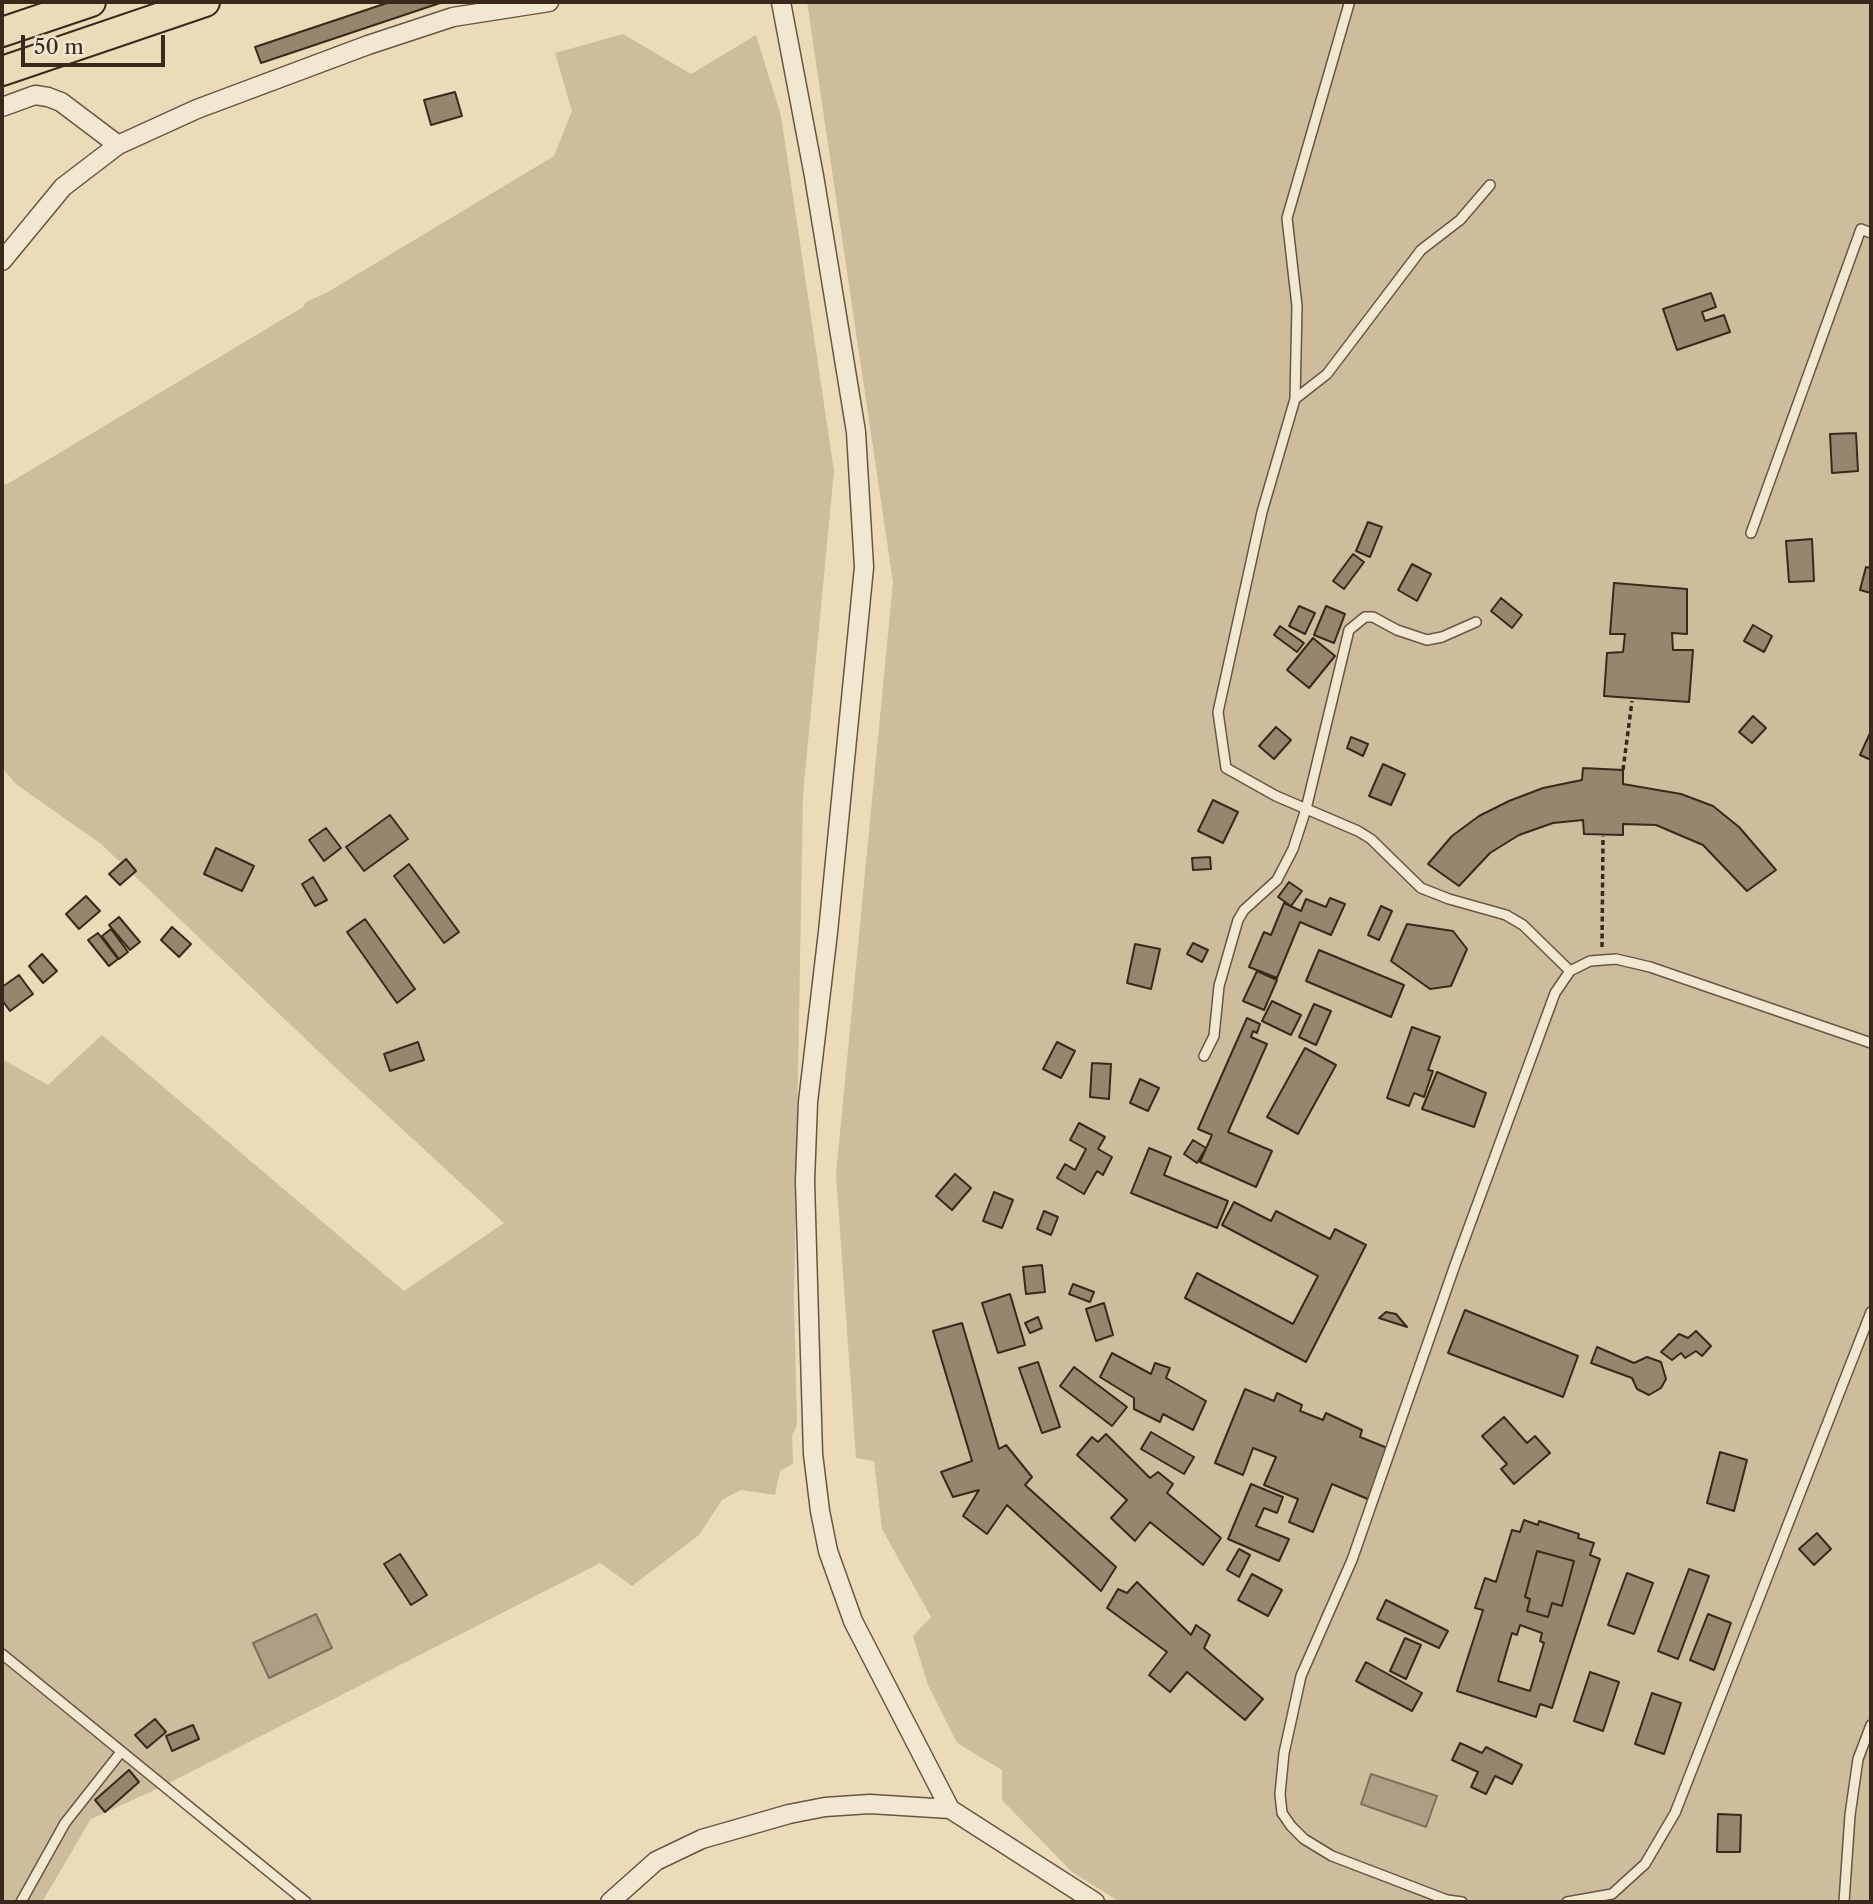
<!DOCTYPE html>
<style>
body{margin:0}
#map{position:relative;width:1873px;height:1904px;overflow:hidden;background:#ebdbb8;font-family:"Libre Caslon Text",serif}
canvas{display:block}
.frame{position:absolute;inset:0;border:4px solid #3a291b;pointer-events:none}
.scale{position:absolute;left:21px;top:35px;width:144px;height:32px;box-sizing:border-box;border:4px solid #3a291b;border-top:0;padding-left:9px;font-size:21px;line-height:24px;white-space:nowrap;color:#3a291b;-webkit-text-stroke:5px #f2e8d1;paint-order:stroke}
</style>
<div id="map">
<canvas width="1873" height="1904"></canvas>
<div class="frame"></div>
<div class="scale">50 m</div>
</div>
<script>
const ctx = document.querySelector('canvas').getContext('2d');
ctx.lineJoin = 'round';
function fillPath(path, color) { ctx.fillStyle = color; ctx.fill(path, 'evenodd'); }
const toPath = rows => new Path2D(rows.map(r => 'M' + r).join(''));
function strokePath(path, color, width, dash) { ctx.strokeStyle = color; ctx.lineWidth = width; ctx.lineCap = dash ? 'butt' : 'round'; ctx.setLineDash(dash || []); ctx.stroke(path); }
fillPath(toPath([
 [807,2,1871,2,1871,1902,1120,1902,1072,1872,1002,1800,1002,1770,957,1743,928,1685,913,1636,931,1617,882,1529,874,1461,856,1458,836,1174,893,582],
 [623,34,691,74,756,35,781,116,834,471,803,794,794,1299,797,1425,792,1436,793,1464,780,1471,775,1495,741,1490,722,1500,699,1535,632,1586,600,1563,163,1786,91,1819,42,1902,2,1902,2,1059,48,1085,102,1035,404,1291,504,1223,338,1070,100,843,17,785,2,768,2,485,9,483,303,307,306,302,326,293,554,156,572,111,555,53]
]), '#cdbd9d');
const water = toPath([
 [316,1614,332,1648,269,1678,253,1643,316,1614],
 [1371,1774,1437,1796,1426,1827,1361,1804,1371,1774]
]);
fillPath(water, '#af9e83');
strokePath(water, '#806f59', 2);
const building = toPath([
 [390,2,443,2,261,63,255,47,390,2],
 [455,92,462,116,431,125,424,100,455,92],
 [1711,293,1716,307,1702,312,1705,321,1724,315,1730,332,1677,350,1663,309,1711,293],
 [1856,433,1858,471,1832,473,1830,434,1856,433],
 [1368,522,1382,527,1370,557,1356,551,1368,522],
 [1812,539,1814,581,1789,582,1786,541,1812,539],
 [1353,554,1364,562,1344,589,1333,581,1353,554],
 [1412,564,1431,574,1417,601,1398,590,1412,564],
 [1866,567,1871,568,1871,593,1860,590,1866,567],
 [1614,583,1687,589,1687,634,1672,633,1673,650,1693,650,1689,702,1604,696,1607,653,1623,652,1625,634,1610,634,1614,583],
 [1501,598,1522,615,1512,628,1491,611,1501,598],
 [1299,606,1315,613,1305,634,1289,626,1299,606],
 [1326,606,1345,614,1334,643,1314,635,1326,606],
 [1753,625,1772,636,1764,652,1744,641,1753,625],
 [1280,626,1304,643,1297,652,1274,635,1280,626],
 [1313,638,1335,656,1309,688,1287,670,1313,638],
 [1753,716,1766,728,1752,743,1739,732,1753,716],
 [1276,727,1291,740,1274,759,1259,746,1276,727],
 [1871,731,1871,760,1860,755,1871,731],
 [1351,737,1368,744,1363,756,1347,748,1351,737],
 [1383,764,1405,774,1391,805,1369,796,1383,764],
 [1583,768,1623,770,1623,784,1681,794,1713,806,1739,827,1776,870,1747,891,1703,845,1656,825,1623,824,1623,835,1584,834,1583,820,1553,823,1519,835,1490,853,1459,886,1428,864,1452,836,1479,816,1509,801,1543,788,1582,780,1583,768],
 [1213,800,1238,812,1223,843,1198,831,1213,800],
 [390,815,408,839,364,871,346,847,390,815],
 [326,828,341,848,324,861,309,840,326,828],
 [216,848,254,866,242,891,204,874,216,848],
 [1210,857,1211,869,1193,870,1192,858,1210,857],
 [126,859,136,871,120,885,109,874,126,859],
 [409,864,459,932,444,943,394,876,409,864],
 [313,877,327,900,315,906,302,884,313,877],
 [1289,882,1302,891,1291,906,1278,897,1289,882],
 [86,896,100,911,79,929,66,914,86,896],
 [1330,898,1345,904,1331,935,1300,922,1277,978,1249,967,1264,932,1271,935,1284,903,1301,911,1306,899,1326,907,1330,898],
 [1381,906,1392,911,1379,940,1368,935,1381,906],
 [119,917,140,942,130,950,109,925,119,917],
 [365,919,415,989,397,1003,347,932,365,919],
 [1407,924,1453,931,1467,949,1451,986,1430,989,1391,961,1407,924],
 [172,927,191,944,179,957,161,940,172,927],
 [111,929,128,952,119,959,102,936,111,929],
 [98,933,118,959,109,966,88,940,98,933],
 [1193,943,1208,950,1202,962,1187,954,1193,943],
 [1135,944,1160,949,1151,989,1127,983,1135,944],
 [1319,950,1404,985,1391,1017,1306,981,1319,950],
 [42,954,57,971,43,983,29,966,42,954],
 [1257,971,1277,980,1264,1010,1243,1001,1257,971],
 [19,975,33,994,10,1011,2,1000,2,987,19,975],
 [1272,1001,1301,1015,1291,1035,1262,1021,1272,1001],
 [1314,1004,1331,1011,1316,1045,1299,1037,1314,1004],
 [1247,1018,1260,1024,1257,1033,1253,1031,1251,1037,1267,1044,1228,1132,1272,1151,1256,1187,1200,1162,1212,1135,1198,1129,1247,1018],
 [1412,1027,1440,1037,1428,1070,1433,1071,1424,1097,1414,1093,1409,1106,1387,1098,1412,1027],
 [418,1042,424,1060,390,1071,384,1054,418,1042],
 [1057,1042,1075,1051,1061,1078,1043,1069,1057,1042],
 [1305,1048,1336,1065,1298,1134,1267,1117,1305,1048],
 [1092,1063,1111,1064,1109,1099,1090,1097,1092,1063],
 [1437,1072,1486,1093,1474,1127,1422,1109,1437,1072],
 [1140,1079,1159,1088,1148,1111,1130,1103,1140,1079],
 [1079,1123,1105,1137,1098,1149,1112,1157,1103,1175,1097,1171,1084,1194,1057,1178,1065,1164,1075,1170,1086,1149,1070,1140,1079,1123],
 [1193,1140,1206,1148,1197,1163,1184,1154,1193,1140],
 [1149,1148,1171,1157,1164,1175,1228,1201,1217,1228,1131,1193,1149,1148],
 [955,1174,971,1188,952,1210,936,1196,955,1174],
 [994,1192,1013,1200,1002,1228,983,1221,994,1192],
 [1234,1202,1271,1221,1276,1211,1330,1239,1335,1229,1366,1245,1306,1362,1185,1298,1197,1273,1293,1324,1318,1276,1222,1225,1234,1202],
 [1044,1211,1058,1217,1051,1235,1037,1229,1044,1211],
 [1042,1265,1045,1292,1026,1294,1023,1267,1042,1265],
 [1073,1284,1094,1292,1090,1302,1069,1294,1073,1284],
 [1010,1294,1025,1345,998,1353,982,1303,1010,1294],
 [1104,1303,1113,1335,1096,1341,1086,1309,1104,1303],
 [1465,1310,1578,1356,1563,1397,1448,1353,1465,1310],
 [1386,1312,1396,1314,1407,1327,1379,1318,1386,1312],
 [1038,1317,1042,1328,1030,1333,1025,1323,1038,1317],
 [962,1323,999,1449,1006,1445,1032,1477,1025,1485,1116,1567,1101,1591,1007,1505,987,1534,963,1516,979,1490,953,1497,941,1472,972,1461,933,1331,962,1323],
 [1696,1331,1711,1346,1702,1356,1696,1351,1685,1358,1681,1353,1672,1360,1661,1352,1679,1334,1688,1338,1696,1331],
 [1597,1347,1634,1363,1647,1357,1661,1362,1666,1379,1661,1388,1649,1395,1637,1389,1632,1378,1591,1363,1597,1347],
 [1112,1353,1151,1374,1155,1363,1170,1368,1166,1378,1206,1401,1193,1430,1163,1414,1160,1422,1134,1409,1134,1398,1100,1377,1112,1353],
 [1038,1362,1060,1427,1042,1433,1019,1368,1038,1362],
 [1074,1367,1127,1407,1112,1426,1060,1386,1074,1367],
 [1245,1389,1274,1401,1277,1393,1302,1405,1300,1411,1323,1420,1326,1413,1362,1430,1360,1437,1390,1449,1370,1500,1332,1484,1313,1532,1289,1522,1298,1499,1264,1485,1276,1457,1253,1448,1243,1475,1215,1463,1245,1389],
 [1504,1417,1527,1443,1535,1436,1550,1453,1514,1484,1501,1469,1507,1464,1482,1436,1504,1417],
 [1151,1432,1194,1457,1184,1474,1141,1449,1151,1432],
 [1106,1434,1150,1478,1158,1472,1173,1484,1167,1493,1221,1538,1203,1565,1150,1522,1135,1541,1111,1518,1127,1500,1077,1455,1092,1437,1098,1442,1106,1434],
 [1720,1452,1747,1460,1734,1511,1707,1503,1720,1452],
 [1251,1484,1283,1497,1277,1513,1264,1508,1256,1526,1289,1539,1279,1561,1228,1539,1251,1484],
 [1524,1520,1538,1525,1539,1521,1579,1534,1578,1538,1594,1543,1590,1555,1600,1559,1552,1708,1540,1704,1536,1717,1457,1691,1483,1610,1475,1608,1485,1578,1496,1582,1512,1530,1520,1532,1524,1520],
 [1537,1551,1574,1561,1562,1606,1552,1603,1548,1617,1527,1611,1530,1599,1525,1597,1537,1551],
 [1520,1625,1542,1633,1540,1641,1544,1643,1530,1691,1498,1681,1512,1633,1517,1635,1520,1625],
 [1817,1533,1831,1549,1814,1565,1799,1549,1817,1533],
 [1239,1549,1250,1555,1239,1577,1227,1570,1239,1549],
 [1537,1551,1574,1561,1562,1606,1552,1603,1548,1617,1527,1611,1530,1599,1525,1597,1537,1551],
 [400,1554,427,1595,411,1605,384,1564,400,1554],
 [1689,1569,1709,1576,1678,1659,1658,1651,1689,1569],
 [1627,1573,1653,1583,1634,1634,1608,1625,1627,1573],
 [1252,1574,1282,1590,1268,1616,1238,1600,1252,1574],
 [1137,1582,1191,1635,1196,1625,1210,1635,1204,1648,1263,1699,1245,1720,1187,1672,1170,1692,1149,1675,1167,1652,1107,1608,1118,1589,1127,1593,1137,1582],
 [1386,1600,1448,1631,1439,1648,1377,1619,1386,1600],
 [1708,1614,1731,1623,1714,1670,1690,1660,1708,1614],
 [1405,1638,1421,1645,1406,1679,1390,1671,1405,1638],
 [1366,1662,1422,1693,1412,1711,1356,1681,1366,1662],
 [1590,1672,1619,1682,1603,1731,1574,1721,1590,1672],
 [1652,1693,1681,1703,1664,1754,1635,1744,1652,1693],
 [155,1719,166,1732,147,1748,135,1735,155,1719],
 [193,1725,199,1739,172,1751,166,1736,193,1725],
 [1460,1743,1482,1753,1486,1747,1522,1765,1512,1784,1495,1776,1486,1794,1471,1787,1478,1772,1452,1760,1460,1743],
 [129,1770,139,1782,105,1812,95,1800,129,1770],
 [1718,1814,1741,1815,1740,1852,1717,1852,1718,1814]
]);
fillPath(building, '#96866d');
strokePath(building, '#3a291b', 2);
const service = toPath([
 [1349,4,1287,218,1297,306,1295,399,1262,512,1218,712,1226,768,1276,796,1358,831,1371,839,1421,888,1449,899,1506,915,1523,925,1570,971],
 [1295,399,1327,374,1421,250,1460,220,1490,185],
 [1751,533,1861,229,1871,233],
 [1204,1056,1214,1036,1219,986,1238,920,1244,910,1277,880,1293,849,1306,809,1349,630,1365,617,1373,617,1397,630,1427,640,1442,637,1476,622],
 [2,1654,306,1902],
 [21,1902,65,1823,121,1752],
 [1462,1902,1447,1900,1332,1856,1304,1839,1291,1826,1282,1813,1280,1794,1284,1753,1301,1676,1352,1560,1455,1265,1555,993,1570,971,1590,961,1616,959,1650,967,1871,1043],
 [1567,1902,1612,1894,1645,1864,1675,1813,1871,1312],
 [1844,1902,1850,1815,1858,1759,1871,1725]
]);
const minor = toPath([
 [781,2,814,176,856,432,864,567,828,932,808,1102,805,1181,810,1354,813,1454,820,1511,828,1551,853,1621,950,1809,1095,1902],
 [2,107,35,95,48,97,61,102,118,145],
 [2,261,63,187,118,145,197,109,368,45,453,17,549,2],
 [610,1902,656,1861,702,1839,789,1814,825,1807,870,1804,950,1809]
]);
const trunk = toPath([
 [2,32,91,2],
 [2,71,205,2]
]);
strokePath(service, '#665642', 12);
strokePath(minor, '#665642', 21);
strokePath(trunk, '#3a291b', 32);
strokePath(toPath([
 [1623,770,1632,701],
 [1602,947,1603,836]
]), '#3a291b', 3.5, [5, 3.5]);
strokePath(service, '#f2e8d1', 9);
strokePath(minor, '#f2e8d1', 18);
strokePath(trunk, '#ebdbb8', 28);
</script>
